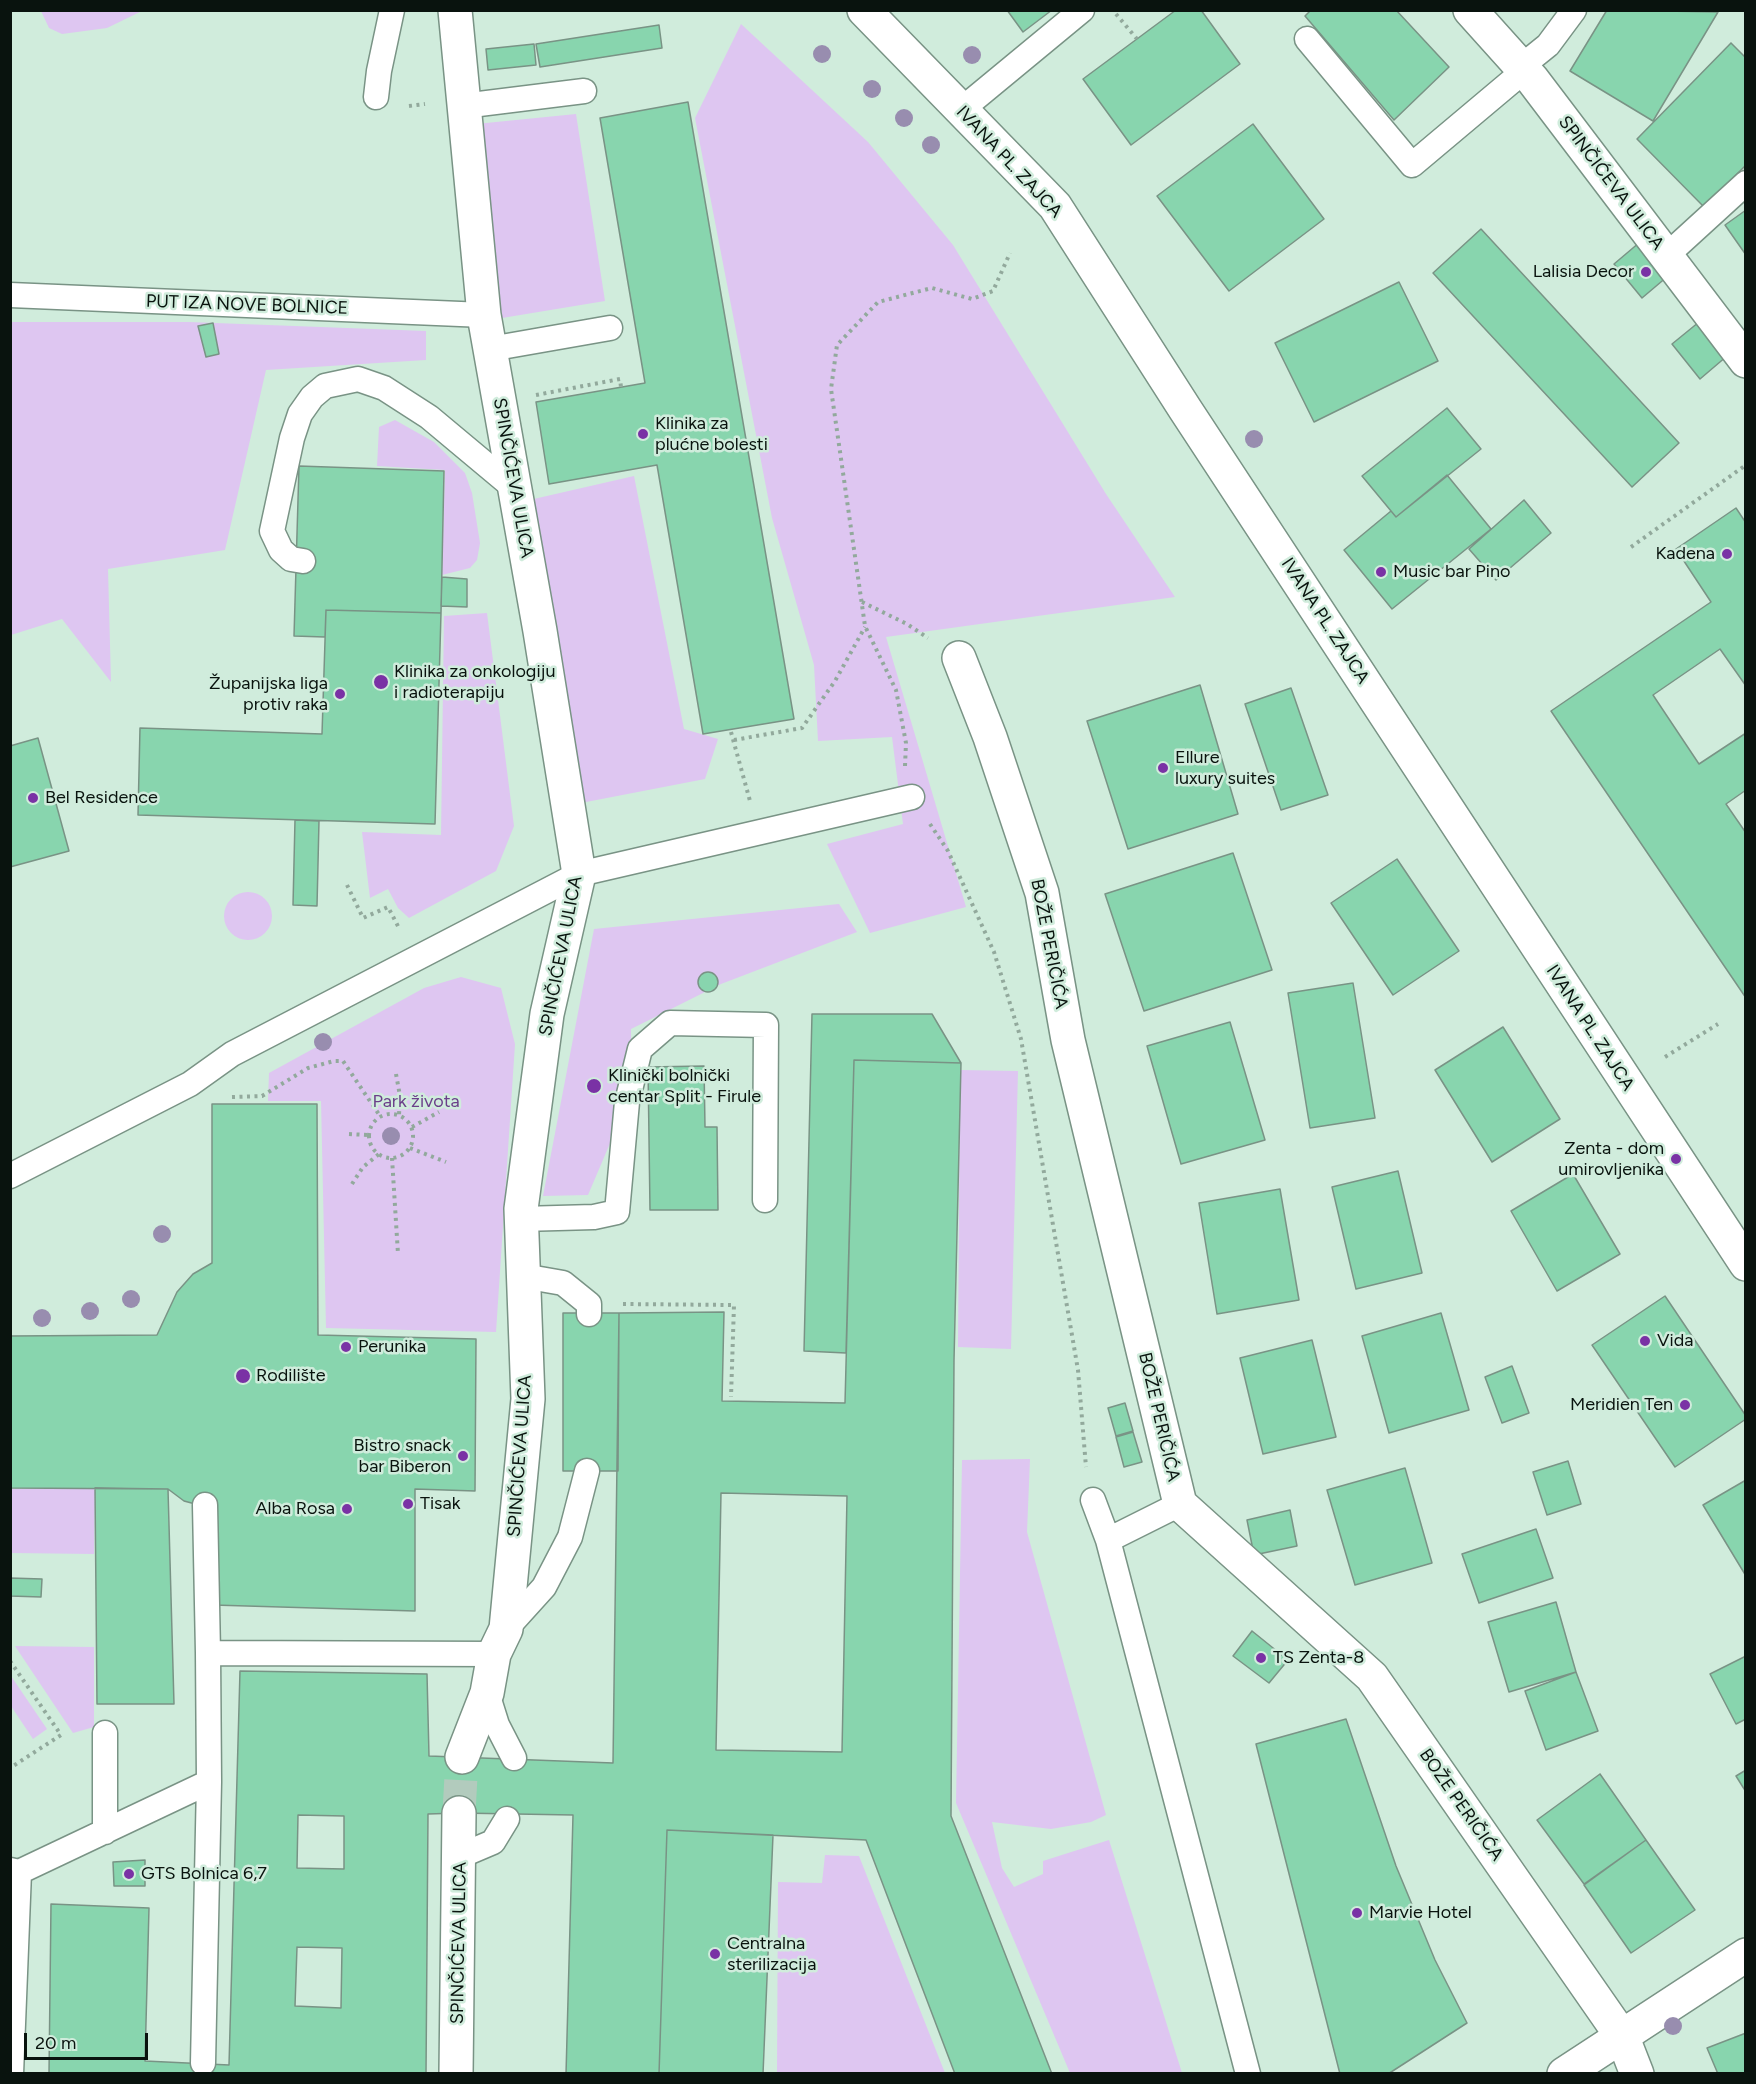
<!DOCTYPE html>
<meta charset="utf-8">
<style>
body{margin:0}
#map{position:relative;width:1756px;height:2084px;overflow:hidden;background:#d0ecdc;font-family:Figtree,sans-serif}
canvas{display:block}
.frame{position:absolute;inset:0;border:12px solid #09130e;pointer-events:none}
.scale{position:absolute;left:24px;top:2033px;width:124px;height:27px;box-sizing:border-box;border:3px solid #09130e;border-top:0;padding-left:8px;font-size:18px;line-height:21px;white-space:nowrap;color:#09130e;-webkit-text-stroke:4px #d0ecdc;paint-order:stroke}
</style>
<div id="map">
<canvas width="1756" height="2084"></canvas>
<div class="frame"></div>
<div class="scale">20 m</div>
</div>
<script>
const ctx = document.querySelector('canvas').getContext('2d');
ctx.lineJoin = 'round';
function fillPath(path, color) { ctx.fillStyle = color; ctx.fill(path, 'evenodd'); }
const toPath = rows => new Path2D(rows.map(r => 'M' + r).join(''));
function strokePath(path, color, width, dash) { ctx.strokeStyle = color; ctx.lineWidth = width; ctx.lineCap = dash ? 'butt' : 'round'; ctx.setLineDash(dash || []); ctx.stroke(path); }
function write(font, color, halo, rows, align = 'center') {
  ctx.font = font + ' Figtree,sans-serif'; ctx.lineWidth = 5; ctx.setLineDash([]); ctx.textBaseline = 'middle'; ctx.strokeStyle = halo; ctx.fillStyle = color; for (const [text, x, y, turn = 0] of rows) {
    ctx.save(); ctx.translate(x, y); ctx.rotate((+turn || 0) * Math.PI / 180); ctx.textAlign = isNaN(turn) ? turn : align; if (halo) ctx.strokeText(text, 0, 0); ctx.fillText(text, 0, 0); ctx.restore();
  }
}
fillPath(toPath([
 [41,11,142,11,107,28,62,34,49,28],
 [741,24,868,142,953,245,1106,494,1175,597,886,637,966,907,870,933,827,844,903,824,892,737,818,741,814,665,772,518,695,118],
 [576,114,605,301,496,319,476,124],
 [11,322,189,322,426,331,426,360,266,370,225,550,108,569,111,682,62,619,11,635],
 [395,420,434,442,465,473,472,493,480,543,477,560,470,568,442,575,445,470,377,466,379,427],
 [634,476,684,729,718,739,705,779,581,803,525,501],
 [487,613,514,826,496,871,409,918,398,908,388,889,370,898,362,832,441,835,444,616],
 '224 916a24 24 0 1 1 48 0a24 24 0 1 1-48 0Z',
 [839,904,857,932,721,984,631,1029,631,1094,588,1195,543,1196,594,929],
 [461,977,501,988,515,1044,496,1332,326,1328,321,1101,268,1101,269,1073,424,988],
 [960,1070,1018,1071,1011,1349,958,1347],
 [1030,1459,1027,1532,1106,1815,1091,1822,1051,1829,992,1822,1002,1868,1014,1887,1043,1874,1043,1861,1109,1840,1182,2073,1070,2073,956,1803,962,1460],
 [95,1488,94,1554,11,1553,10,1489],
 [15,1646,94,1647,94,1727,73,1733],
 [11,1676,47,1729,33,1739,11,1706],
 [825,1855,859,1856,945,2073,777,2073,778,1882,822,1883]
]), '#dec6f1');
const building = toPath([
 [1007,10,1052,10,1023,32,1007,10],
 [1176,10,1201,10,1240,64,1131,145,1083,79,1176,10],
 [1311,10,1396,10,1449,67,1394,120,1305,16,1311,10],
 [1607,10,1718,12,1653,121,1570,71,1607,10],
 [659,25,662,48,540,67,536,44,659,25],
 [1731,43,1746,58,1746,165,1704,207,1637,139,1731,43],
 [534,44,536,65,488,70,486,49,534,44],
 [688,102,794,719,703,734,657,465,549,484,536,402,645,383,600,118,688,102],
 [1253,124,1324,219,1229,291,1157,196,1253,124],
 [1746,210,1746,255,1725,225,1746,210],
 [1481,229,1679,443,1632,487,1433,273,1481,229],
 [1640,242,1668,276,1642,298,1614,264,1640,242],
 [1399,282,1438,361,1314,422,1275,343,1399,282],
 [1699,322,1727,356,1700,379,1672,344,1699,322],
 [213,323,219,354,206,357,198,326,213,323],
 [1447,408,1481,449,1396,517,1362,476,1447,408],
 [299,466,444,471,441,613,326,610,325,637,294,636,299,466],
 [1447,475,1491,529,1392,609,1344,550,1391,511,1396,517,1447,475],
 [1524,500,1551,533,1496,580,1469,549,1524,500],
 [1736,508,1746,523,1746,686,1720,649,1653,695,1699,764,1746,733,1746,790,1726,804,1746,833,1746,998,1551,711,1711,602,1676,549,1736,508],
 [442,577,467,579,467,607,441,606,442,577],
 [326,610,441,613,435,824,138,815,140,728,322,734,326,610],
 [1200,685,1238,814,1128,849,1087,721,1200,685],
 [1291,688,1328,795,1281,810,1245,704,1291,688],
 [38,738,69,851,10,867,10,746,38,738],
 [295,820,319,821,317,906,293,905,295,820],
 [1233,853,1272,970,1144,1011,1105,894,1233,853],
 [1397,859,1459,951,1393,995,1331,903,1397,859],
 '698 982a10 10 0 1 1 20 0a10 10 0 1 1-20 0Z',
 [1353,983,1375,1118,1310,1128,1288,993,1353,983],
 [812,1014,932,1014,961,1063,854,1060,846,1353,804,1351,812,1014],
 [1230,1022,1265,1140,1181,1164,1147,1046,1230,1022],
 [1503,1027,1560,1119,1492,1162,1435,1070,1503,1027],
 [854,1060,961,1063,954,1360,951,1816,1052,2074,955,2074,866,1840,667,1830,659,2074,566,2074,573,1815,459,1813,428,1814,426,2074,49,2074,51,1904,149,1908,145,2061,229,2065,240,1671,427,1674,429,1756,613,1763,619,1313,724,1312,722,1401,845,1403,854,1060],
 [721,1493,847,1496,842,1752,716,1750,721,1493],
 [298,1815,344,1816,344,1869,297,1868,298,1815],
 [297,1947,342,1948,341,2008,295,2006,297,1947],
 [704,1066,705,1127,717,1127,718,1210,650,1210,648,1067,704,1066],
 [212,1104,317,1104,318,1335,476,1339,475,1491,415,1489,415,1611,213,1605,199,1505,184,1501,168,1489,10,1488,10,1336,157,1335,177,1292,193,1274,212,1263,212,1104],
 [1398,1171,1422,1273,1356,1289,1332,1187,1398,1171],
 [1573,1174,1620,1254,1557,1291,1511,1211,1573,1174],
 [1280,1189,1299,1300,1217,1314,1199,1203,1280,1189],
 [1665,1296,1746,1416,1746,1419,1675,1467,1592,1345,1665,1296],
 [563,1313,619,1313,618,1471,563,1471,563,1313],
 [1441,1313,1469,1410,1389,1433,1362,1336,1441,1313],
 [1312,1340,1336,1437,1263,1454,1240,1358,1312,1340],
 [1512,1366,1529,1413,1502,1423,1485,1377,1512,1366],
 [1125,1403,1133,1431,1116,1436,1108,1408,1125,1403],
 [1133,1432,1142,1462,1124,1467,1116,1437,1133,1432],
 [1568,1461,1581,1504,1547,1515,1533,1472,1568,1461],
 [1405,1468,1432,1563,1355,1585,1327,1490,1405,1468],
 [1746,1480,1746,1576,1703,1505,1746,1480],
 [95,1488,168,1489,174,1704,97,1704,95,1488],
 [1290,1510,1297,1546,1254,1555,1247,1520,1290,1510],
 [1536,1529,1553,1578,1479,1603,1462,1554,1536,1529],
 [10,1578,42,1579,41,1597,10,1596,10,1578],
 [1556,1602,1576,1672,1509,1692,1488,1622,1556,1602],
 [1252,1631,1288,1660,1269,1683,1233,1656,1252,1631],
 [1746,1656,1746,1719,1736,1724,1710,1674,1746,1656],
 [1576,1672,1598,1731,1546,1750,1525,1691,1576,1672],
 [1346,1719,1396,1866,1435,1960,1467,2023,1388,2074,1340,2074,1256,1744,1346,1719],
 [1746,1770,1746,1792,1736,1776,1746,1770],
 [1600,1774,1646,1840,1584,1884,1537,1820,1600,1774],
 [667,1830,773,1835,763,2074,659,2074,667,1830],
 [1646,1840,1695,1910,1631,1953,1584,1885,1646,1840],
 [145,1860,145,1886,114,1886,113,1862,145,1860],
 [1746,2033,1746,2074,1718,2074,1707,2048,1746,2033]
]);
fillPath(building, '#88d5ae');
strokePath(building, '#799385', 1.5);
strokePath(toPath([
 [459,1813,462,1757]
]), '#b2cbbd', 33, [33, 16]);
const service = toPath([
 [1307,39,1412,165,1525,70],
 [1522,66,1548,45,1574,10],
 [376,97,379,71,392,10],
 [463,106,584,91],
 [961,110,1082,10],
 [1666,256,1746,183],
 [10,295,484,315],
 [490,349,610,328],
 [303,561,291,559,281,550,272,531,292,438,300,414,312,397,325,386,358,379,384,388,429,417,514,488],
 [10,1176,190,1084,232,1054,579,874,912,797],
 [521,1219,594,1217,617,1212,627,1102,640,1049,670,1023,766,1025,765,1200],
 [523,1276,563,1283,589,1304,589,1314],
 [1093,1500,1108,1540,1248,2074],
 [205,1505,208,1653],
 [1108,1540,1180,1504],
 [506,1629,544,1587,570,1537,587,1471],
 [487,1693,497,1725,514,1758],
 [105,1733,105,1832],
 [460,1856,493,1842,507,1819],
 [10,1870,19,1872,209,1782,208,1653,494,1654],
 [203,2063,209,1782],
 [11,2074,19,1872]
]);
const minor = toPath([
 [455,10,484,315,540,631,579,874,547,1014,521,1209,528,1399,506,1629,494,1654,487,1693,462,1757],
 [1470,10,1532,79,1746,361],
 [959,658,990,737,1042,893,1068,1040,1180,1504,1372,1677,1623,2038,1637,2074],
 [456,2074,459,1813]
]);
const tertiary = toPath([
 [864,10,1055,206,1185,409,1746,1264],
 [1564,2074,1746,1955]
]);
strokePath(service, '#799385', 27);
strokePath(minor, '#799385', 36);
strokePath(tertiary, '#799385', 36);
strokePath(toPath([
 [1116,14,1137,39],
 [409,106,425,104],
 [536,395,620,379,621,387],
 [1631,547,1746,465],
 [862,602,907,624,928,638],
 [731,732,750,801],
 [734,740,802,728,835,681,865,627],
 [905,766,906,743,896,690,865,626,831,389,837,345,878,302,932,288,972,299,993,291,1010,253],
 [930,824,948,851,994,952,1021,1039,1078,1370,1086,1467],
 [347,885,363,918,388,907,400,930],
 [1665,1057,1718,1024],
 [396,1074,400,1096,399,1115],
 [232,1097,262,1096,308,1068,334,1061,343,1061,380,1116],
 '369 1136a22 22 0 1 1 44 0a22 22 0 1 1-44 0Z',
 [412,1127,439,1112],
 [349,1134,368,1135],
 [410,1148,446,1162],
 [392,1158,398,1254],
 [352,1184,363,1167,379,1154],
 [623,1304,734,1305,731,1397],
 [10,1661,61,1735,10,1768]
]), '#92a99c', 4, [3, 4.5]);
strokePath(service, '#fff', 24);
strokePath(minor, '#fff', 33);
strokePath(tertiary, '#fff', 33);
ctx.fillStyle = '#988daf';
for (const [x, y] of [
 [822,54],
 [972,55],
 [872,89],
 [904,118],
 [931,145],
 [1254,439],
 [323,1042],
 [391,1136],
 [162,1234],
 [131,1299],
 [90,1311],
 [42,1318],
 [1673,2026]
]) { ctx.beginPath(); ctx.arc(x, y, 9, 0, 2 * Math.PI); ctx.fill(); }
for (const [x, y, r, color] of [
 [1646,272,6,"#7a32a5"],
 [643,434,6,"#7a32a5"],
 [1727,554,6,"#7a32a5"],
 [1381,572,6,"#7a32a5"],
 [381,682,8,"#7a32a5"],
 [340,694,6,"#7a32a5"],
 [1163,768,6,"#7a32a5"],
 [33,798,6,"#7a32a5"],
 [594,1086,8,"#7a32a5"],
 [1676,1159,6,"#7a32a5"],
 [1645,1341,6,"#7a32a5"],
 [346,1347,6,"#7a32a5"],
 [243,1376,8,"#7a32a5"],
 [1685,1405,6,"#7a32a5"],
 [463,1456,6,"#7a32a5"],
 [408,1504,6,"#7a32a5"],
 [347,1509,6,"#7a32a5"],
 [1261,1658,6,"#7a32a5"],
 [129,1874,6,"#7a32a5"],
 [1357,1913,6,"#7a32a5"],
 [715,1954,6,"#7a32a5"]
]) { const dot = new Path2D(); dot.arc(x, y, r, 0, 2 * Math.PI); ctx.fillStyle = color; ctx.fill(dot); strokePath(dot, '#d0ecdc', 2); }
write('18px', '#09130e', '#d0ecdc', [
 ["IVANA PL. ZAJCA",1009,162,47],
 ["SPINČIĆEVA ULICA",1611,183,53],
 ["PUT IZA NOVE BOLNICE",247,305,2],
 ["SPINČIĆEVA ULICA",513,478,80],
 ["IVANA PL. ZAJCA",1325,621,57],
 ["BOŽE PERIČIĆA",1049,944,79],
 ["SPINČIĆEVA ULICA",561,956,-79],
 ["IVANA PL. ZAJCA",1590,1028,57],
 ["BOŽE PERIČIĆA",1159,1417,77],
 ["SPINČIĆEVA ULICA",520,1456,-86],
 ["BOŽE PERIČIĆA",1461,1805,55],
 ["SPINČIĆEVA ULICA",459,1943,-89]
]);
write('18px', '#09130e', '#d0ecdc', [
 ["Lalisia Decor",1634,272,"right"],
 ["Klinika za",655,424],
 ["plućne bolesti",655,445],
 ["Kadena",1715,554,"right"],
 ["Music bar Pino",1393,572],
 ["Klinika za onkologiju",394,672],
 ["i radioterapiju",394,693],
 ["Županijska liga",328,684,"right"],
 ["protiv raka",328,705,"right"],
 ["Ellure",1175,758],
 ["luxury suites",1175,779],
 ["Bel Residence",45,798],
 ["Klinički bolnički",608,1076],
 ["centar Split - Firule",608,1097],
 ["Zenta - dom",1664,1149,"right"],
 ["umirovljenika",1664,1170,"right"],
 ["Vida",1657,1341],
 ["Perunika",358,1347],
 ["Rodilište",256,1376],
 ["Meridien Ten",1673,1405,"right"],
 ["Bistro snack",451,1446,"right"],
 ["bar Biberon",451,1467,"right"],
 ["Tisak",420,1504],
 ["Alba Rosa",335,1509,"right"],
 ["TS Zenta-8",1273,1658],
 ["GTS Bolnica 6,7",141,1874],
 ["Marvie Hotel",1369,1913],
 ["Centralna",727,1944],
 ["sterilizacija",727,1965]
], 'left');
write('18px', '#6b3f8a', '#d0ecdc', [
 ["Park života",416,1102]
]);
</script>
